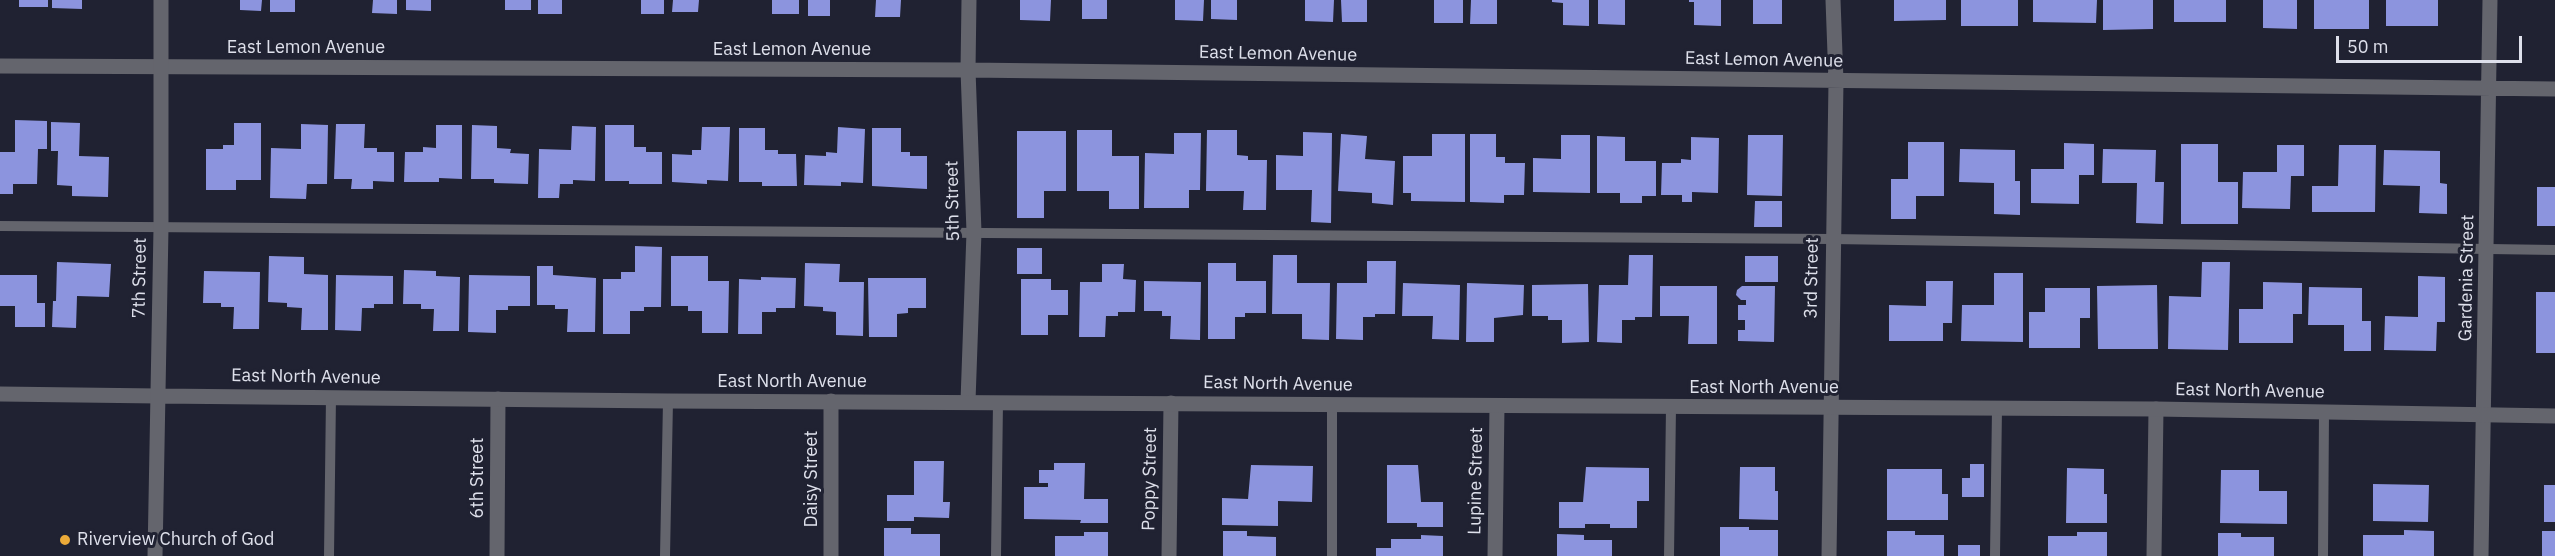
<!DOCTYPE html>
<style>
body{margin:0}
#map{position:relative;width:2555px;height:556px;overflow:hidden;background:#202232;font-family:"IBM Plex Sans",sans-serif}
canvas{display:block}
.scale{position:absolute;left:2336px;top:36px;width:186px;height:27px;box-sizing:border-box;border:3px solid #dee0eb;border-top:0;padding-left:8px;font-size:18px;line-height:21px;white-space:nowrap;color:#dee0eb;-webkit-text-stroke:4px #202232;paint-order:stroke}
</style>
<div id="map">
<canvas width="2555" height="556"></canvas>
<div class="scale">50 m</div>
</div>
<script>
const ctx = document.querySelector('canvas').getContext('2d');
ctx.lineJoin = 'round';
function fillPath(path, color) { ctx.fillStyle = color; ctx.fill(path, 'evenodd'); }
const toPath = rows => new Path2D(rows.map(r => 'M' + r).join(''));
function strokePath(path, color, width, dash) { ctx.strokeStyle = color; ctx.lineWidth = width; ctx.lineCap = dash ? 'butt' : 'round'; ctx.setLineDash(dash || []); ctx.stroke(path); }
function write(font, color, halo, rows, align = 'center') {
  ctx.font = font + ' "IBM Plex Sans",sans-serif'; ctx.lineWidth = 6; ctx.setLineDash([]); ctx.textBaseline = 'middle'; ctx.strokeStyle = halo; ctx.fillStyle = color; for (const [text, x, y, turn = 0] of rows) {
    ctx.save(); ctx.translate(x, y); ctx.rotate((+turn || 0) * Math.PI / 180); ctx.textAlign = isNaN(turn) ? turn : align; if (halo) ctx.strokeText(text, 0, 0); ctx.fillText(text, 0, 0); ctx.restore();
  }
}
fillPath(toPath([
 [19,0,48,0,48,7,19,7],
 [52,0,82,0,82,9,52,8],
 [240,0,262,0,261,11,240,10],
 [270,0,295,0,295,12,270,12],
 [373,0,397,0,397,14,372,13],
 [406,0,431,0,431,11,406,10],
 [505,0,531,0,531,10,505,10],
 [538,0,562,0,562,14,538,14],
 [641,0,664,0,664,14,641,14],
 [673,0,699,0,698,12,672,12],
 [772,0,799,0,799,14,772,14],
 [808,0,830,0,830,16,808,16],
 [876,0,901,0,900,17,875,17],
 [1020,0,1051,0,1050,21,1020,20],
 [1082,0,1107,0,1107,19,1082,19],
 [1175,0,1204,0,1203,21,1175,20],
 [1211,0,1237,0,1237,20,1211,19],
 [1305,0,1334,0,1333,22,1305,21],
 [1341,0,1367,0,1367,22,1342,22],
 [1434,0,1463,0,1463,23,1434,23],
 [1471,0,1497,0,1497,24,1470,24],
 [1552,0,1589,0,1589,26,1563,25,1563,3,1552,2],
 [1598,0,1625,0,1625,25,1598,24],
 [1689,0,1721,0,1721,26,1694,25,1694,2,1689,2],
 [1753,0,1782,0,1782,24,1753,24],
 [1894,0,1946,0,1946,20,1894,21],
 [1961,0,2018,0,2018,26,1961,26],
 [2033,0,2097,0,2096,23,2033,22],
 [2103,0,2153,0,2153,29,2103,30],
 [2174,0,2226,0,2226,22,2174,22],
 [2263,0,2297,0,2297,29,2263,28],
 [2314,0,2369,0,2369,29,2314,29],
 [2386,0,2438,0,2438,26,2386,26],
 [15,120,47,121,47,149,38,149,37,184,13,184,13,194,0,194,0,152,15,152],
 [51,122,80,123,79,156,109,157,108,197,72,196,72,186,57,185,58,151,51,151],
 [234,123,261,123,261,180,236,180,236,190,206,190,206,149,223,149,223,145,234,145],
 [301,124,328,125,327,184,307,184,306,199,270,198,271,148,301,149],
 [336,124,365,124,364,148,377,148,377,152,394,152,394,182,373,181,373,189,351,189,352,179,334,179],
 [436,125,462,125,462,179,439,178,439,182,404,182,405,152,423,152,423,147,436,148],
 [472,125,497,126,497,148,511,149,510,153,529,154,528,184,494,183,494,179,471,179],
 [605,125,634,125,634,147,646,147,646,152,662,152,662,184,629,184,629,181,605,181],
 [572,126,596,127,595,181,573,180,573,184,560,184,559,198,538,198,539,149,571,150],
 [702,127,730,127,728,181,707,180,707,184,672,182,672,154,692,155,692,150,701,150],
 [838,127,865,129,863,183,841,182,841,186,804,185,805,155,826,156,826,152,837,153],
 [739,128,765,128,765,150,778,150,778,154,796,154,797,186,762,186,762,182,739,182],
 [872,128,901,128,901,152,910,152,910,156,927,156,927,189,872,186],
 [1077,130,1112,130,1112,156,1139,156,1139,209,1109,209,1109,191,1077,191],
 [1207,130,1237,130,1237,155,1248,156,1248,160,1267,160,1266,210,1243,210,1244,191,1206,191],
 [1017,131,1066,131,1066,191,1044,191,1044,218,1017,218],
 [1303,132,1332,133,1331,223,1311,222,1312,190,1276,190,1276,155,1303,156],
 [1174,133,1201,133,1200,190,1189,190,1189,208,1144,208,1145,153,1174,154],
 [1341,134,1367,136,1365,159,1395,161,1393,205,1372,203,1372,193,1338,191],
 [1432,134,1465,134,1465,202,1411,201,1411,193,1403,193,1403,156,1432,156],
 [1470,134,1496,134,1496,157,1505,157,1505,163,1525,163,1524,195,1504,195,1504,203,1470,202],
 [1561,135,1590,135,1590,193,1533,192,1533,158,1561,159],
 [1748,135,1783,135,1782,196,1747,195],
 [1597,136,1625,137,1625,161,1656,161,1656,196,1642,196,1642,203,1620,203,1620,193,1597,193],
 [1691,137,1719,138,1718,193,1692,192,1692,202,1682,202,1682,195,1661,195,1662,163,1681,163,1681,159,1691,160],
 [1908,142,1944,142,1944,196,1916,196,1916,219,1891,219,1891,179,1908,179],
 [2064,143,2094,144,2094,175,2079,175,2079,204,2031,203,2031,169,2064,169],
 [2181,144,2218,144,2218,182,2238,182,2238,224,2181,224],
 [2277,145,2304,145,2304,176,2291,176,2290,209,2242,208,2243,172,2277,172],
 [2339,145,2376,145,2375,212,2312,212,2312,186,2338,186],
 [1960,149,2015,150,2015,181,2020,181,2020,215,1994,214,1994,183,1959,182],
 [2103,149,2156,150,2155,182,2164,182,2163,224,2136,223,2137,183,2102,183],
 [2384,150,2440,151,2440,183,2447,184,2447,214,2419,213,2420,186,2383,185],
 [2537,187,2555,187,2555,226,2537,226],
 [1755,201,1782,201,1782,227,1754,227],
 [635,246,662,247,661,307,644,307,644,311,630,311,630,334,603,334,603,279,621,279,621,272,635,272],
 [1017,248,1042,248,1042,274,1017,274],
 [1273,255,1297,255,1297,283,1330,283,1329,340,1302,339,1302,314,1272,314],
 [1629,255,1653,255,1652,317,1635,317,1635,320,1622,320,1622,343,1597,342,1599,285,1628,285],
 [269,256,304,257,304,274,328,275,328,330,301,330,302,308,287,307,287,303,268,302],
 [671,256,708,256,708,281,729,281,728,333,702,333,702,311,688,311,688,306,671,306],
 [1745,256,1778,256,1778,282,1745,282],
 [1367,261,1396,261,1395,314,1375,314,1375,317,1363,317,1363,340,1336,339,1337,283,1367,283],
 [57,262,111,264,109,297,77,296,76,328,52,327,53,301,56,301],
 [2202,262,2230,262,2228,350,2168,349,2169,296,2201,297],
 [805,263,840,264,839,282,864,282,863,336,836,335,836,312,823,311,823,307,804,306],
 [1208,263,1236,263,1236,281,1266,281,1266,313,1245,313,1245,317,1235,317,1235,339,1208,339],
 [1102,264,1124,264,1123,279,1136,280,1135,312,1118,312,1118,316,1106,316,1105,337,1079,337,1080,282,1102,282],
 [537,266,553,266,553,275,596,278,595,332,567,332,568,309,555,309,555,305,537,305],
 [404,270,436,271,436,276,460,277,459,331,433,331,434,309,421,309,421,304,403,304],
 [204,271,260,272,259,329,233,329,234,307,221,307,221,303,203,303],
 [1994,273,2023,273,2023,342,1961,341,1962,305,1994,305],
 [0,275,37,275,37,303,45,303,45,327,15,327,15,306,0,306],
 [336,275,393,276,393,304,374,304,374,308,362,308,361,331,335,330],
 [469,275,530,276,530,306,508,306,508,310,496,310,496,333,468,332],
 [2418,276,2445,277,2445,322,2437,322,2436,351,2384,350,2385,316,2418,317],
 [761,277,796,278,795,308,776,308,776,312,762,312,762,334,738,334,739,279,761,280],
 [868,278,926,278,926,308,908,308,908,313,897,314,897,337,869,337],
 [1021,279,1051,279,1051,290,1068,290,1068,315,1048,315,1048,335,1021,335],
 [1144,281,1201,282,1200,340,1170,339,1171,316,1162,316,1162,311,1144,311],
 [1926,281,1953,281,1952,323,1943,323,1943,341,1889,341,1889,305,1926,306],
 [2263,282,2302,283,2302,314,2293,314,2293,343,2239,343,2239,309,2263,309],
 [1403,283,1460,285,1459,340,1432,339,1433,316,1402,316],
 [1467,283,1524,285,1523,315,1494,318,1494,342,1466,342],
 [1588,284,1589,342,1562,343,1562,320,1548,320,1548,316,1532,316,1532,285],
 [2157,285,2158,349,2098,349,2097,286],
 [1660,286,1717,286,1717,344,1688,344,1689,316,1660,316],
 [1742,286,1775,286,1774,342,1738,341,1738,330,1745,330,1745,320,1738,320,1738,305,1746,305,1746,300,1741,300,1736,295,1737,290],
 [2309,287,2362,288,2362,321,2371,321,2371,351,2344,351,2344,325,2308,325],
 [2045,288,2090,288,2090,318,2080,318,2080,348,2029,348,2029,312,2045,312],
 [2536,292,2555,292,2555,353,2536,353],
 [914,461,944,461,943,502,950,502,949,518,914,517,914,521,887,521,887,495,914,495],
 [1054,463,1085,463,1084,499,1108,499,1108,523,1080,523,1081,520,1024,519,1024,487,1048,487,1048,483,1039,483,1039,470,1054,470],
 [1970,464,1984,464,1984,497,1962,497,1962,478,1970,478],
 [1251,465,1313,466,1312,502,1278,501,1278,526,1222,525,1222,498,1248,499],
 [1387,465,1418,465,1421,502,1443,502,1443,527,1417,527,1417,523,1387,523],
 [1586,467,1649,468,1649,501,1637,501,1637,528,1610,528,1610,524,1585,524,1585,528,1559,528,1559,502,1583,502],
 [1740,467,1775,467,1775,491,1778,491,1778,520,1739,519],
 [2067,468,2104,469,2104,494,2107,494,2107,523,2066,523],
 [1887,469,1942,469,1942,494,1948,494,1948,520,1887,520],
 [2221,470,2259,470,2259,491,2287,491,2287,524,2220,523],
 [2373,484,2429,485,2428,522,2373,521],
 [2544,485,2555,485,2555,522,2544,522],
 [1720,527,1749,527,1749,530,1778,530,1778,556,1720,556],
 [884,528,911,528,911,534,940,534,940,556,884,556],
 [2404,530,2434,531,2434,556,2363,556,2363,535,2404,535],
 [1223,531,1247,531,1247,536,1276,537,1276,556,1223,556],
 [1887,531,1915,531,1915,535,1944,535,1944,556,1887,556],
 [2542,531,2555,531,2555,556,2542,556],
 [1084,532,1108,532,1108,556,1055,556,1055,536,1084,536],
 [2077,532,2107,532,2107,556,2048,556,2048,536,2077,536],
 [2218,533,2241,533,2241,537,2274,537,2274,556,2218,556],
 [1557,534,1584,535,1584,540,1612,540,1612,556,1557,556],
 [1421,535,1443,536,1443,556,1376,556,1376,548,1391,548,1391,539,1421,539],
 [1958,545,1980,545,1980,556,1958,556]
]), '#8c94de');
strokePath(toPath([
 [0,226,1832,239,2555,250],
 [329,556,331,396],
 [665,556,668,401],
 [996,556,998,402],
 [1332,556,1332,404],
 [1669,556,1671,407],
 [1995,556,1997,408],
 [2323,556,2324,412]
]), '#64656d', 10);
strokePath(toPath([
 [0,66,968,70,2555,89],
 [0,394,158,396],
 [831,401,831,556],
 [968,401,974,232,968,70,969,0],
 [497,556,498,399],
 [1169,556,1171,403],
 [1495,556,1497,406],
 [1829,556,1836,81,1833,0],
 [2154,556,2156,409],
 [2481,556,2490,0]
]), '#64656d', 15);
strokePath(toPath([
 [158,396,668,401,2156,409,2555,416],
 [155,556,161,228,161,0]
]), '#64656d', 15);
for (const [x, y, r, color] of [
 [65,540,6,"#ebaa39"]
]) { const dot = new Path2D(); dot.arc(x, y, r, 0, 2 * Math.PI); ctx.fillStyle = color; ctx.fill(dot); strokePath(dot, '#202232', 2); }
write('18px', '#dee0eb', '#202232', [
 ["East Lemon Avenue",306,48],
 ["East Lemon Avenue",792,50],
 ["East Lemon Avenue",1278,54,1],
 ["East Lemon Avenue",1764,60,1],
 ["5th Street",953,201,-91],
 ["7th Street",140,278,-89],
 ["3rd Street",1812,278,-89],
 ["Gardenia Street",2467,278,-89],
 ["East North Avenue",306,377,1],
 ["East North Avenue",792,382],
 ["East North Avenue",1278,384,1],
 ["East North Avenue",1764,388],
 ["East North Avenue",2250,391,1],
 ["6th Street",478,478,-90],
 ["Daisy Street",812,479,-90],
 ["Poppy Street",1150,479,-89],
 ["Lupine Street",1476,481,-89]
]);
write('18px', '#dee0eb', '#202232', [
 ["Riverview Church of God",77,540]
], 'left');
</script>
